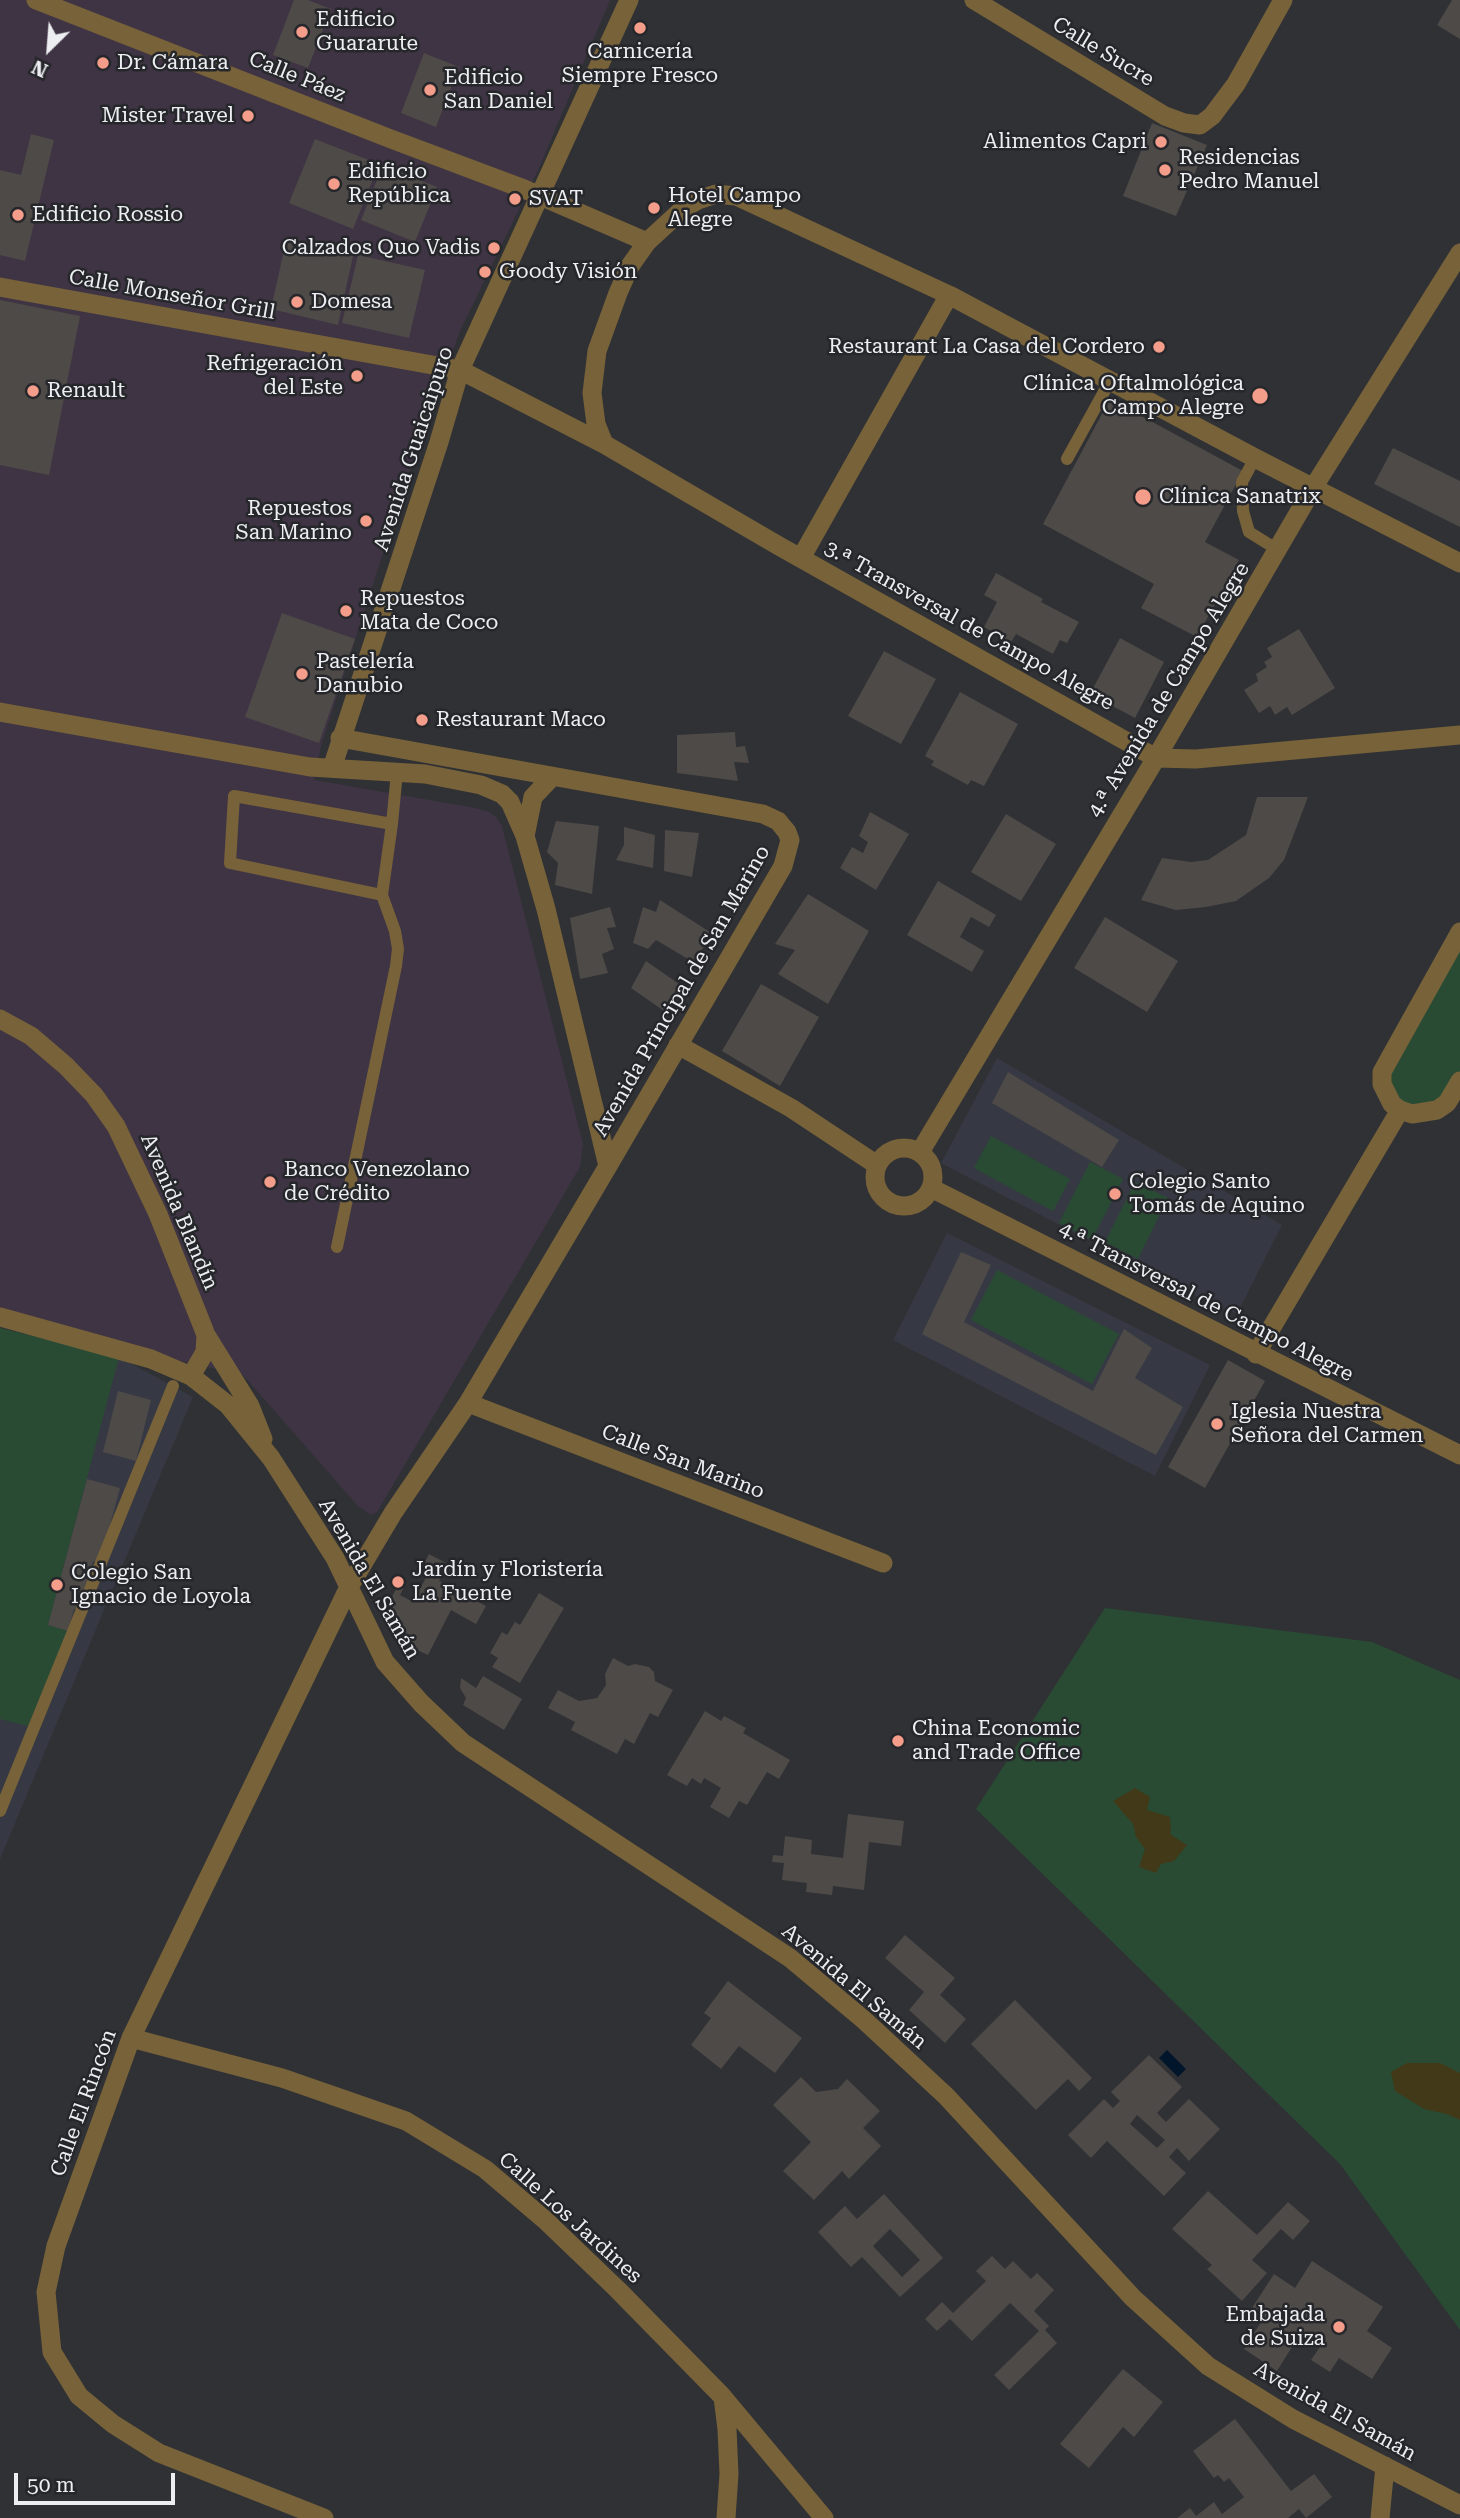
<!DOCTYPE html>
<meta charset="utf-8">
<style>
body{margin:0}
#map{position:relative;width:1460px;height:2518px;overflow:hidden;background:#303135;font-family:"Roboto Serif",serif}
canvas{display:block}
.north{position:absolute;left:14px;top:14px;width:70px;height:70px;-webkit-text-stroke:5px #26272b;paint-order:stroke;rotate:205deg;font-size:19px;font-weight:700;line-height:28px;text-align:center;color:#edeef1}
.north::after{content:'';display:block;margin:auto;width:24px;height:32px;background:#edeef1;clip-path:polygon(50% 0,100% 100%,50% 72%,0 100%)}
.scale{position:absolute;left:14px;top:2473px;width:161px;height:32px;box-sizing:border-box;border:4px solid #edeef1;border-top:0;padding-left:9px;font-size:21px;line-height:24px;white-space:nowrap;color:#edeef1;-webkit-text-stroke:5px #26272b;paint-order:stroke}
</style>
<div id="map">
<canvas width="1460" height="2518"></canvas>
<div class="north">N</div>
<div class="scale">50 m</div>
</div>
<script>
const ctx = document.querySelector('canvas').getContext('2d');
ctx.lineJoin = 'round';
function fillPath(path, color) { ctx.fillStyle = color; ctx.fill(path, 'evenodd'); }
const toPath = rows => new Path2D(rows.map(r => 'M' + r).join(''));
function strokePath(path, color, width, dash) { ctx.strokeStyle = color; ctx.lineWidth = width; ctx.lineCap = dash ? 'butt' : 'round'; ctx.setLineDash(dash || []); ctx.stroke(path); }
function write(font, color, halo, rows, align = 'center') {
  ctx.font = font + ' "Roboto Serif",serif'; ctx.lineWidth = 5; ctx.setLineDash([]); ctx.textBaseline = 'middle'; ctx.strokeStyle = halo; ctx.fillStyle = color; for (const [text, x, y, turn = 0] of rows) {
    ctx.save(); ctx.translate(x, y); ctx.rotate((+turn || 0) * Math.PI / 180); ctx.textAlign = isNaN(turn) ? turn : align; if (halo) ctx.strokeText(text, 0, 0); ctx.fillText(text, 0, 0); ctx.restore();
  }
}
fillPath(toPath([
 [0,0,610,0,539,168,460,331,414,457,321,746,314,780,470,807,487,811,496,817,502,826,583,1144,580,1167,377,1512,371,1515,357,1505,243,1375,181,1361,136,1345,0,1308]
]), '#3f3444');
fillPath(toPath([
 [997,1058,1282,1225,1237,1314,1194,1295,941,1163],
 [947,1233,1210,1365,1155,1476,893,1340],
 [0,1328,119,1357,193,1397,0,1859]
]), '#363943');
fillPath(toPath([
 [1460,932,1460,1081,1447,1103,1412,1114,1382,1084],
 [991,1136,1070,1179,1053,1211,974,1168],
 [1090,1162,1123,1179,1092,1240,1059,1223],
 [1135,1182,1168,1198,1138,1259,1105,1242],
 [997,1270,1119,1334,1092,1384,971,1320],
 [0,1328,119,1357,48,1625,68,1631,28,1726,0,1719],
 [1105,1608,1372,1642,1460,1680,1460,2330,1340,2164,976,1809]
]), '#294b33');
fillPath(toPath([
 [1135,1788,1150,1797,1147,1810,1170,1817,1171,1835,1187,1845,1174,1861,1161,1864,1156,1873,1139,1867,1145,1849,1136,1837,1133,1824,1113,1801],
 [1407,2063,1440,2063,1460,2073,1460,2120,1447,2114,1424,2109,1395,2091,1391,2072]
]), '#413918');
fillPath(toPath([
 [1167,2050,1186,2069,1178,2077,1159,2058]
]), '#01162a');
fillPath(toPath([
 [294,0,308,0,331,9,308,68,273,55],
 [1452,0,1460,0,1460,39,1437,25],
 [424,53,459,67,436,127,401,113],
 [1152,123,1207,145,1176,216,1123,196],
 [31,134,54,140,25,261,0,255,0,170,21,175],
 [315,139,379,164,353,229,289,203],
 [383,165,437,187,415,242,361,220],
 [286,241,353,256,338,325,271,309],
 [358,255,425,270,409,338,342,323],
 [0,300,80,316,49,475,0,465],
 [1110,399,1243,471,1205,542,1239,560,1197,637,1141,608,1154,584,1043,524],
 [1393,448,1460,481,1460,527,1374,484],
 [996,573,1043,599,1041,602,1079,622,1067,643,1060,640,1053,654,1016,634,1011,642,984,627,997,602,984,595],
 [282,613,355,639,319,743,245,717],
 [1299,629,1335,688,1292,715,1287,707,1275,715,1270,706,1259,713,1244,690,1258,681,1256,674,1267,667,1264,662,1272,657,1267,648],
 [1120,638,1164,662,1135,718,1090,694],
 [884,651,936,679,901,744,848,716],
 [960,692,1018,724,984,786,971,780,968,785,931,765,934,761,925,756],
 [735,732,736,747,745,746,749,763,734,762,738,781,677,773,677,735],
 [1257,797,1308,797,1284,860,1269,878,1236,901,1206,907,1176,910,1141,900,1162,858,1191,862,1208,860,1246,835],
 [870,812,909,834,876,890,840,868,852,847,863,853,868,842,859,836],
 [1006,814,1056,844,1021,901,971,872],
 [556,821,599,826,592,894,555,885,558,863,547,852],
 [624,827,655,835,653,868,616,860,624,845],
 [665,830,699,833,692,877,664,871],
 [938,881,996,915,989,927,971,917,960,937,984,951,972,972,907,935],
 [808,894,869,931,828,1004,778,974,795,950,775,944],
 [660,900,713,934,693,962,656,940,648,949,633,943,643,907,656,912],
 [610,907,616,927,607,928,614,949,602,954,608,973,580,979,570,918],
 [1105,917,1178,961,1147,1012,1074,968],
 [646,961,682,986,667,1013,631,988],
 [761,984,819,1017,780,1086,722,1051],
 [1008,1072,1119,1140,1102,1167,992,1103],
 [961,1252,991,1265,964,1322,1093,1391,1124,1329,1152,1348,1135,1378,1183,1407,1156,1455,922,1334],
 [1228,1360,1265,1381,1205,1488,1168,1467],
 [118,1391,151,1400,136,1461,103,1452],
 [87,1479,120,1488,100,1562,93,1561,80,1610,74,1609,68,1631,48,1625],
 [429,1554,448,1564,439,1581,486,1606,476,1624,451,1610,428,1655,415,1649,408,1641,393,1608,392,1597,398,1585,404,1587,400,1595,413,1602,430,1570,423,1566],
 [539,1593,564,1608,520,1683,492,1667,498,1658,490,1653,502,1632,507,1635,515,1622,520,1625],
 [613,1658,628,1666,635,1664,649,1667,654,1672,655,1681,673,1690,658,1717,650,1713,634,1744,625,1739,617,1754,571,1730,575,1722,548,1708,558,1690,579,1701,597,1698,606,1685,605,1674],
 [483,1676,522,1699,504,1730,463,1705,466,1698,460,1688,461,1678,476,1688],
 [705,1711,721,1721,724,1716,746,1728,743,1733,790,1760,779,1779,767,1772,747,1805,739,1801,729,1818,710,1807,721,1788,704,1778,701,1784,692,1778,687,1786,667,1775],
 [848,1814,904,1821,901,1846,869,1842,864,1890,833,1886,832,1895,806,1892,807,1883,782,1880,784,1863,772,1862,773,1855,783,1856,785,1836,812,1840,811,1854,843,1858],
 [905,1935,955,1978,940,1995,966,2019,945,2043,909,2010,924,1992,885,1958],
 [728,1981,802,2038,775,2073,739,2046,721,2069,691,2045,711,2018,704,2013],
 [1015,2000,1092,2078,1079,2091,1068,2079,1036,2110,971,2044],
 [1149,2055,1182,2087,1157,2113,1166,2122,1189,2099,1220,2129,1189,2161,1177,2148,1169,2157,1186,2173,1164,2196,1107,2141,1091,2158,1068,2135,1104,2099,1113,2108,1120,2101,1111,2092],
 [1137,2115,1165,2140,1157,2148,1130,2124],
 [801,2077,816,2092,838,2089,847,2079,880,2111,863,2128,881,2146,849,2179,842,2171,814,2200,783,2171,811,2142,773,2105],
 [1208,2191,1257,2235,1288,2202,1310,2221,1293,2240,1281,2229,1252,2260,1267,2273,1242,2301,1207,2269,1212,2265,1172,2229],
 [884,2194,943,2258,900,2297,862,2257,851,2267,818,2232,845,2206,857,2219],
 [890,2229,920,2260,902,2277,873,2246],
 [992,2256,1005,2269,1013,2261,1031,2279,1037,2273,1054,2290,1034,2311,1049,2326,1045,2330,1057,2343,1009,2390,994,2375,1039,2331,1010,2303,972,2341,950,2319,937,2331,925,2319,942,2302,953,2313,986,2281,976,2271],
 [1312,2261,1383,2307,1367,2331,1392,2348,1372,2379,1339,2358,1330,2372,1311,2360,1322,2344,1302,2331,1277,2371,1244,2349,1263,2319,1250,2311,1274,2274,1295,2288],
 [1123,2369,1163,2402,1134,2437,1123,2427,1089,2468,1060,2444],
 [1235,2419,1291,2491,1314,2474,1332,2497,1306,2518,1299,2509,1288,2518,1177,2518,1190,2508,1196,2516,1214,2502,1222,2514,1244,2497,1229,2478,1224,2482,1218,2475,1214,2478,1193,2451]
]), '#4e4a47');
strokePath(toPath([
 [1255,458,1242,482,1243,511,1249,532,1278,550],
 [1067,459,1110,381],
 [392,824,234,796,230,863,382,895,392,824,397,772],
 [337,1247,396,966,398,949,395,931,382,895],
 [0,1811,173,1386]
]), '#776239', 12);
strokePath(toPath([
 [36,0,391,139,524,189,647,242],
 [974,0,1165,116,1184,123,1200,125,1212,116,1236,84,1283,0],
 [0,287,460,370,604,444,779,546,1156,758,1196,759,1460,735],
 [604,444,596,424,592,393,597,351,618,293,630,266,647,242,684,208,698,200,716,194,736,196,949,295,1255,458,1460,563],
 [801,558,949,295],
 [0,712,310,767,425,774,481,785,502,794,510,802,525,836],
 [332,768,439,442,460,370,629,0],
 [552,777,533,797,525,836,546,909,608,1166],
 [1460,932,1382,1072,1382,1084,1392,1104,1400,1110,1412,1114,1437,1110,1447,1103,1460,1081],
 [0,1019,31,1036,66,1066,94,1095,116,1126,158,1214,206,1335,250,1406,263,1439],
 [678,1045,791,1108,877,1165],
 '875 1177a29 29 0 1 1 58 0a29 29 0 1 1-58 0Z',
 [920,1152,1156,758,1313,488,1460,253],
 [931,1188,1460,1455],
 [0,1317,151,1359,191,1376,228,1405,271,1458,335,1558,385,1662,421,1703,463,1743,790,1958,864,2020,946,2096,1133,2298,1208,2366,1293,2419,1460,2505],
 [1256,1354,1400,1110],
 [191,1376,205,1352,206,1335],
 [468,1403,883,1563],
 [131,2038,282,2078,406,2121,485,2169,545,2220,618,2290,722,2396,824,2518],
 [723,2397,727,2429,729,2474,726,2518],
 [324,2518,159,2453,113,2424,79,2396,52,2352,46,2292,56,2246,131,2038,349,1587,393,1513,468,1403,608,1166,783,866,790,840,787,832,778,821,763,814,340,738],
 [1380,2518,1385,2466]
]), '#776239', 19);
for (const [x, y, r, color] of [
 [640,28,7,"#f49d8a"],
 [302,32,7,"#f49d8a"],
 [103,63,7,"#f49d8a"],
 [430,90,7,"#f49d8a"],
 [248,116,7,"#f49d8a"],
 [1161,142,7,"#f49d8a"],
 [1165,170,7,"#f49d8a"],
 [334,184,7,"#f49d8a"],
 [515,199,7,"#f49d8a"],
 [654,208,7,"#f49d8a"],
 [18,215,7,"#f49d8a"],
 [494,248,7,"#f49d8a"],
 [485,272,7,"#f49d8a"],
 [297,302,7,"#f49d8a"],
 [1159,347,7,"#f49d8a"],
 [357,376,7,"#f49d8a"],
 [33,391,7,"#f49d8a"],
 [1260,396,9,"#f49d8a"],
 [1143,497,9,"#f49d8a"],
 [366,521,7,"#f49d8a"],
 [346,611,7,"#f49d8a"],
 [302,674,7,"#f49d8a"],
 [422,720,7,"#f49d8a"],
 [270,1182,7,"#f49d8a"],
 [1115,1194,7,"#f49d8a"],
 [1217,1424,7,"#f49d8a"],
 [398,1582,7,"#f49d8a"],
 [57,1585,7,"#f49d8a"],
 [898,1741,7,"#f49d8a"],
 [1339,2327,7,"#f49d8a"]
]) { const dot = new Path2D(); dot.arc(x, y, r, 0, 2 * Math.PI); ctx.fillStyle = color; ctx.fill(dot); strokePath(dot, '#26272b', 2.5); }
write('21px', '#edeef1', '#26272b', [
 ["Edificio",316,20],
 ["Guararute",316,44],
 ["Carnicería",640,52,"center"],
 ["Siempre Fresco",640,76,"center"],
 ["Dr. Cámara",117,63],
 ["Edificio",444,78],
 ["San Daniel",444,102],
 ["Mister Travel",234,116,"right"],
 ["Alimentos Capri",1147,142,"right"],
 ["Residencias",1179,158],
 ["Pedro Manuel",1179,182],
 ["Edificio",348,172],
 ["República",348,196],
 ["Hotel Campo",668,196],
 ["Alegre",668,220],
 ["SVAT",529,199],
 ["Edificio Rossio",32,215],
 ["Calzados Quo Vadis",480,248,"right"],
 ["Goody Visión",499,272],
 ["Domesa",311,302],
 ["Restaurant La Casa del Cordero",1145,347,"right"],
 ["Refrigeración",343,364,"right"],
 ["del Este",343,388,"right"],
 ["Clínica Oftalmológica",1244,384,"right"],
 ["Campo Alegre",1244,408,"right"],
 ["Renault",47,391],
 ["Clínica Sanatrix",1159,497],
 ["Repuestos",352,509,"right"],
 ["San Marino",352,533,"right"],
 ["Repuestos",360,599],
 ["Mata de Coco",360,623],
 ["Pastelería",316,662],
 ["Danubio",316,686],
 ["Restaurant Maco",436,720],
 ["Banco Venezolano",284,1170],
 ["de Crédito",284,1194],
 ["Colegio Santo",1129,1182],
 ["Tomás de Aquino",1129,1206],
 ["Iglesia Nuestra",1231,1412],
 ["Señora del Carmen",1231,1436],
 ["Jardín y Floristería",412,1570],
 ["La Fuente",412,1594],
 ["Colegio San",71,1573],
 ["Ignacio de Loyola",71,1597],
 ["China Economic",912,1729],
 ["and Trade Office",912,1753],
 ["Embajada",1325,2315,"right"],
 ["de Suiza",1325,2339,"right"]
], 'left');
write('21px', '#edeef1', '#26272b', [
 ["Calle Sucre",1103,52,31],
 ["Calle Páez",297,77,22],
 ["Calle Monseñor Grill",172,295,10],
 ["Avenida Guaicaipuro",414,449,-72],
 ["3.ª Transversal de Campo Alegre",969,626,29],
 ["4.ª Avenida de Campo Alegre",1169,690,-59],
 ["Avenida Principal de San Marino",682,991,-60],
 ["Avenida Blandín",179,1212,67],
 ["4.ª Transversal de Campo Alegre",1206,1302,27],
 ["Calle San Marino",683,1462,21],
 ["Avenida El Samán",369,1579,60],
 ["Avenida El Samán",854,1987,40],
 ["Calle El Rincón",84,2103,-70],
 ["Calle Los Jardines",570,2218,42],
 ["Avenida El Samán",1335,2412,29]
]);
</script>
